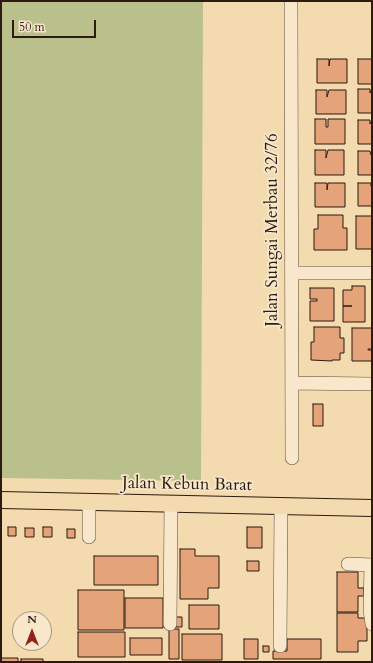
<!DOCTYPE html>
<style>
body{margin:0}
#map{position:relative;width:373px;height:663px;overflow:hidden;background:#f4daaf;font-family:Cardo,serif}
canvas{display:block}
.frame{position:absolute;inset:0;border:2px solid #2b1b10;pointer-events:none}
.north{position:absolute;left:12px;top:611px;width:40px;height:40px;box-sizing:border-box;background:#f8e7cb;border:1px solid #a69580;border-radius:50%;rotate:0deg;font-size:11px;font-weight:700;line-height:16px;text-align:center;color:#2b1b10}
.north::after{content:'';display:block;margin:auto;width:14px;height:18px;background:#8f2418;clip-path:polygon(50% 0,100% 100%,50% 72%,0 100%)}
.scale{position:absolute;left:12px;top:20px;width:84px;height:18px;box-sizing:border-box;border:2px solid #2b1b10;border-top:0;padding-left:5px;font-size:12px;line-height:14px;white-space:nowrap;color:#2b1b10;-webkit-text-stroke:3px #f8e7cb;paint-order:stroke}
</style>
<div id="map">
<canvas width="373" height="663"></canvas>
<div class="frame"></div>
<div class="north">N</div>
<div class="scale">50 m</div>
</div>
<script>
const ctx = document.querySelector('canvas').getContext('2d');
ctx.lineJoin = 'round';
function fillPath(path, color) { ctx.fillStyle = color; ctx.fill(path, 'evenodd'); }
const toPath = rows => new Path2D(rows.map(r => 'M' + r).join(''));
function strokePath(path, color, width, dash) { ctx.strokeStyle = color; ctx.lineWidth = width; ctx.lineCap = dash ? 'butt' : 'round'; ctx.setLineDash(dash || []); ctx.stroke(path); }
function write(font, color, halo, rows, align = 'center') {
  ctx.font = font + ' Cardo,serif'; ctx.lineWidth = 3.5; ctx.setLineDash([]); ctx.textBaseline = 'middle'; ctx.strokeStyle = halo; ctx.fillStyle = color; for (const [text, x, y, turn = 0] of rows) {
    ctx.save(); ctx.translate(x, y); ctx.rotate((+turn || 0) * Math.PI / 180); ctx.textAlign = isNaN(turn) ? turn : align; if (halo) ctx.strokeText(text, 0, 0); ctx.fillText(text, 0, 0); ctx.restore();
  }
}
fillPath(toPath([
 [1,1,203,1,201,481,1,478]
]), '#bac08c');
const building = toPath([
 [317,59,329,59,329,66,330,59,347,59,347,83,317,83,317,59],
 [358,59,372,59,372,84,358,84,358,59],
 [358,89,370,89,370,93,372,89,372,113,358,113,358,89],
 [316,90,327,90,327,97,329,90,346,90,346,114,316,114,316,90],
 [315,119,326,119,326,127,328,127,328,119,345,119,345,144,315,144,315,119],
 [358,120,370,120,370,124,372,120,372,144,358,144,358,120],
 [315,150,326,150,326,158,328,150,344,150,344,175,315,175,315,150],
 [358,151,370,151,371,155,372,151,372,175,358,175,358,151],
 [315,183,327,183,327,190,328,183,345,183,345,207,315,207,315,183],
 [358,183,371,183,371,186,372,183,372,206,358,206,358,183],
 [318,215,343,215,343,228,347,228,347,250,314,250,314,229,318,229,318,215],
 [356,216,372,216,372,249,356,249,356,216],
 [352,286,365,286,365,322,343,322,343,306,352,306,343,306,343,290,352,290,352,286],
 [310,288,334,288,334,321,310,321,310,301,317,301,317,299,310,299,310,288],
 [314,327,340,327,340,338,344,338,344,353,340,353,340,360,332,360,332,361,311,360,311,342,314,342,314,327],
 [352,328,372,328,372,349,368,349,368,350,372,350,372,361,352,361,352,328],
 [313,404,323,404,323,426,313,426,313,404],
 [8,527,16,527,16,536,8,536,8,527],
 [43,527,52,527,52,537,43,537,43,527],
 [247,527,262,527,262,548,247,548,247,527],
 [25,528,34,528,34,537,25,537,25,528],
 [67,529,75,529,75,538,67,538,67,529],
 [180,549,195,549,195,556,219,556,219,588,208,588,208,599,180,599,180,549],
 [94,556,158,556,158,585,94,585,94,556],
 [247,561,259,561,259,571,247,571,247,561],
 [337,572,358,572,358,588,364,588,364,596,358,596,358,612,337,612,337,572],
 [78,590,124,590,124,630,78,630,78,590],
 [125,598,163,598,163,628,125,628,125,598],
 [189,605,219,605,219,629,189,629,189,605],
 [337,613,358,613,358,618,367,618,367,641,358,641,358,652,337,652,337,613],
 [175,617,182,617,182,627,175,627,175,617],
 [169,629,179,629,179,659,169,659,169,629],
 [78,632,125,632,125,657,78,657,78,632],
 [182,634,222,634,222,660,182,660,182,634],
 [130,638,162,638,162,655,130,655,130,638],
 [244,639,258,639,258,659,244,659,244,639],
 [287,639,321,639,321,659,273,659,273,651,287,651,287,639],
 [263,646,269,646,269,652,263,652,263,646],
 [1,658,18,658,18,662,1,662,1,658],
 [21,659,43,659,43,662,21,662,21,659]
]);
fillPath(building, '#e5a379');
strokePath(building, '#2b1b10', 1);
const minor = toPath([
 [291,1,292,458],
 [292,273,372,273],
 [292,383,372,384],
 [89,503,89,537],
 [348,564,372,565],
 [371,565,370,610,372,624],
 [170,624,171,503],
 [280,646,281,506]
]);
const major = toPath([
 [1,500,372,508]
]);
strokePath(minor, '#5d4b38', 14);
strokePath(major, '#2b1b10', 18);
strokePath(minor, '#f8e7cb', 13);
strokePath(major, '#f4daaf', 16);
write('17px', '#2b1b10', '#f8e7cb', [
 ["Jalan Sungai Merbau 32/76",273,230,-90],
 ["Jalan Kebun Barat",187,485,1]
]);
</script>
